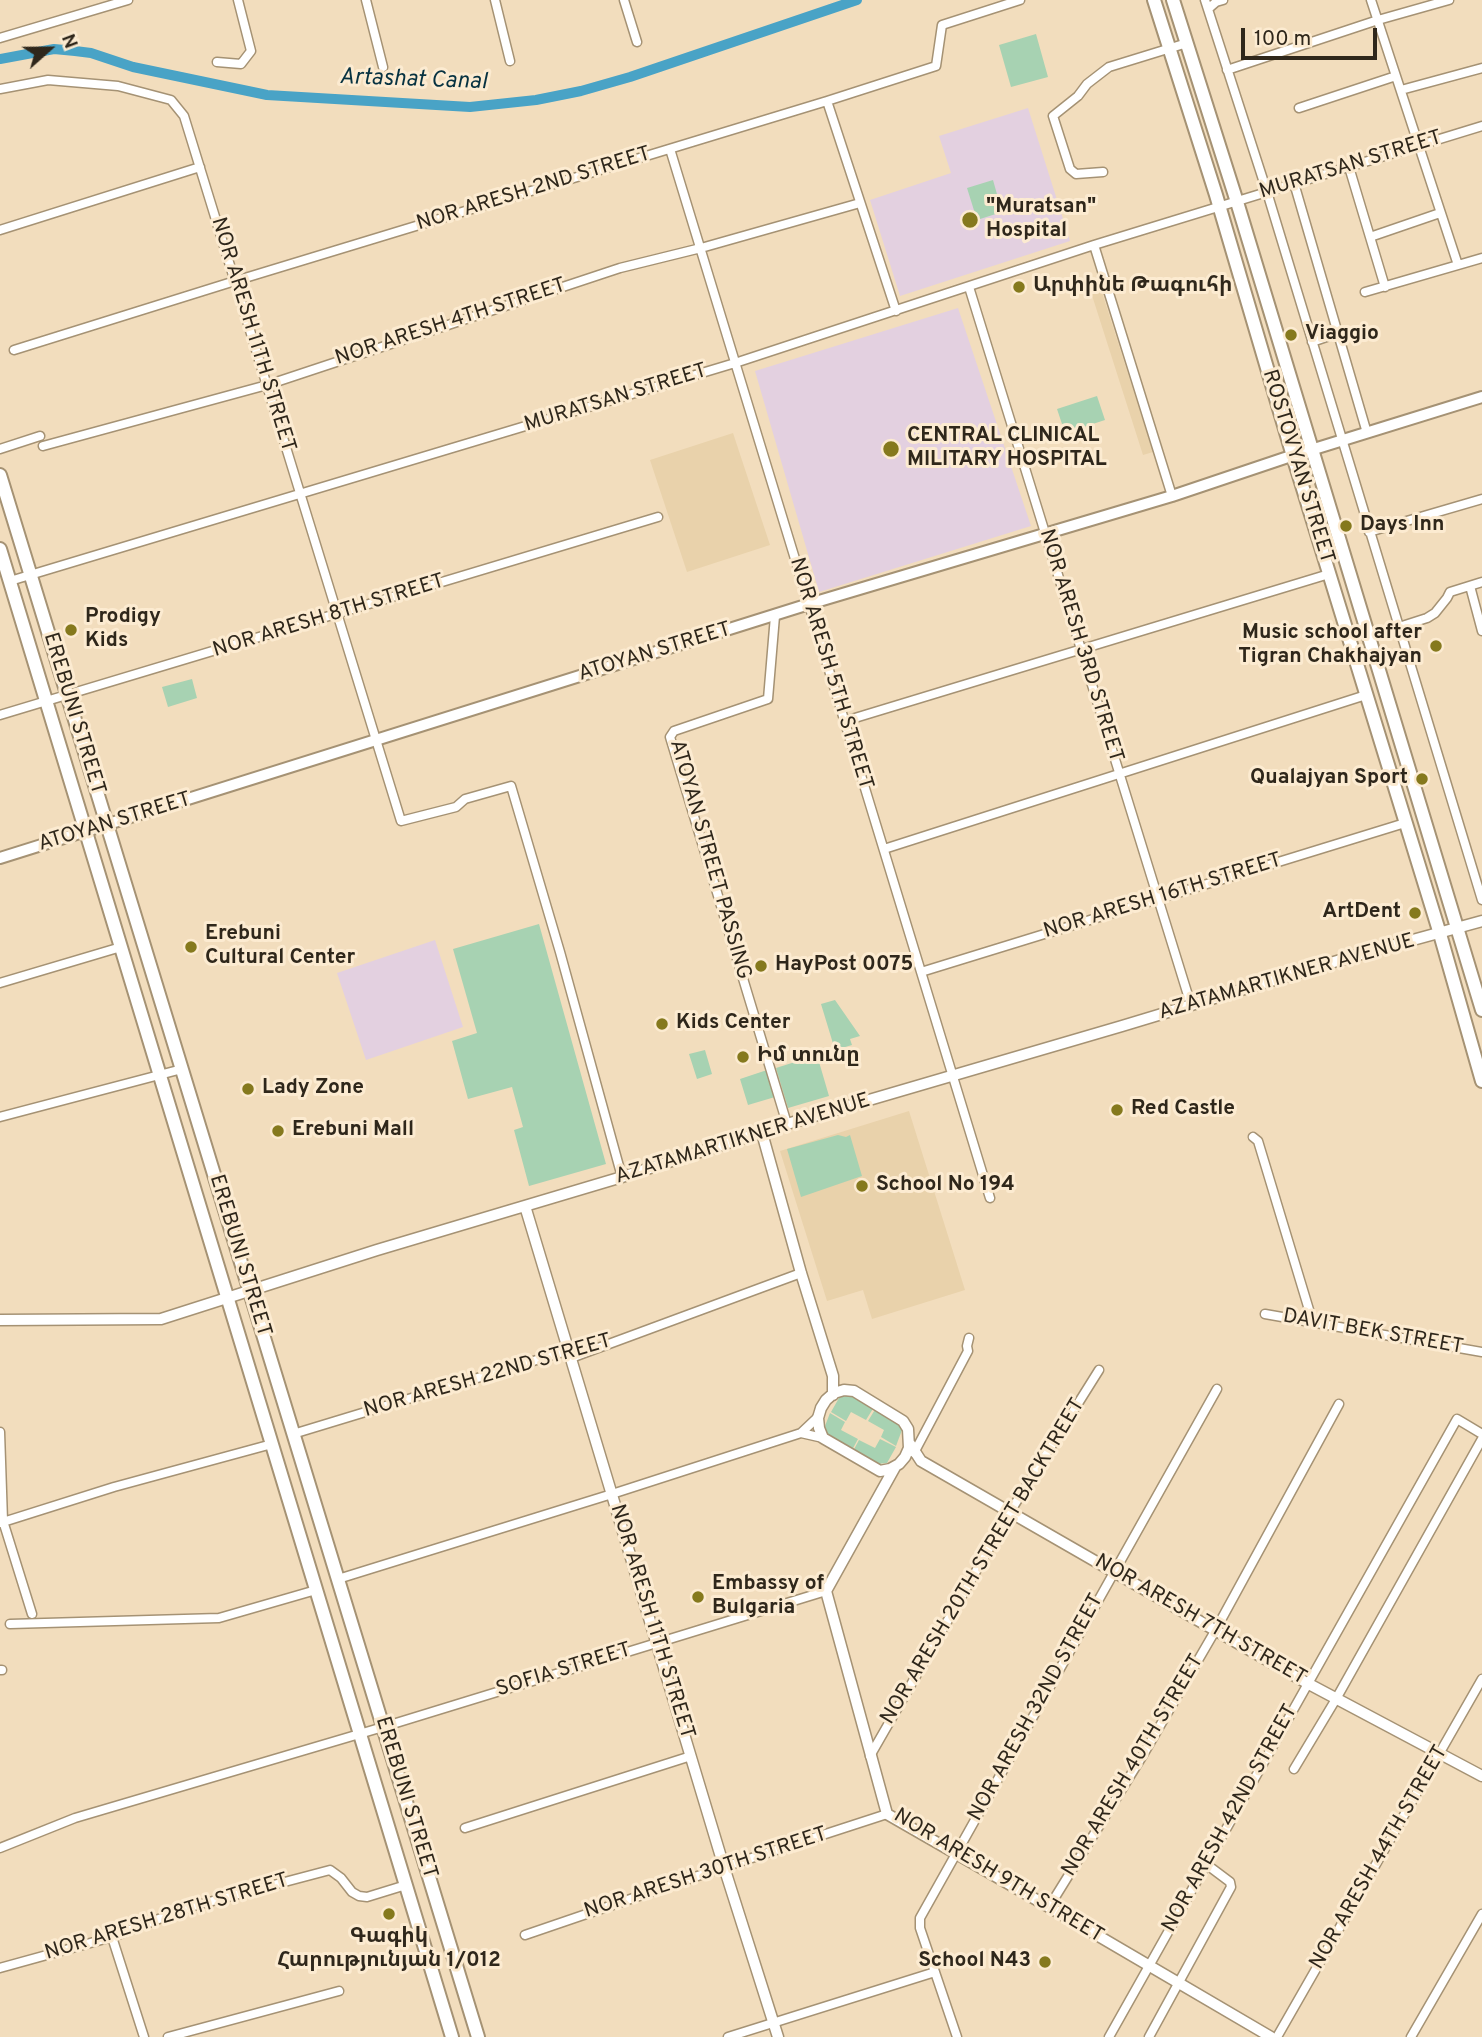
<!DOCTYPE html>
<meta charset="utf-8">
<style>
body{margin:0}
#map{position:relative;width:1482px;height:2037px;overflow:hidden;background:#f2ddbd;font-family:Overpass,sans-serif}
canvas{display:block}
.north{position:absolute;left:14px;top:14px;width:70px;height:70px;-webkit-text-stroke:5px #fcebd1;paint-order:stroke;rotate:69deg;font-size:19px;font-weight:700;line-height:28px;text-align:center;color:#2f271b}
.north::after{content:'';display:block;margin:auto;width:24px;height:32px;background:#2f271b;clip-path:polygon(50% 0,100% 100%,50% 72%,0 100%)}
.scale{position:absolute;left:1241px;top:28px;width:136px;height:32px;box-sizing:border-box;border:4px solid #2f271b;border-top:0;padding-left:9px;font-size:21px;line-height:24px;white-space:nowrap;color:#2f271b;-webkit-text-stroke:5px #fcebd1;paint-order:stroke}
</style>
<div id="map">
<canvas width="1482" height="2037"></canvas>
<div class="north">N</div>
<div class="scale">100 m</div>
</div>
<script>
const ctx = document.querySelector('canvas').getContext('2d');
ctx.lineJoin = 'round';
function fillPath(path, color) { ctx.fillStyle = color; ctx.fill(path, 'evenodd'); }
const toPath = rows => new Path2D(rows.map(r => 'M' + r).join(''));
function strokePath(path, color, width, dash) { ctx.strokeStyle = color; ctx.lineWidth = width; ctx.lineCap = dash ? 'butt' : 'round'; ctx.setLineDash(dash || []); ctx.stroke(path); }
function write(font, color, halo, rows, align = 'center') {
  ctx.font = font + ' Overpass,"Noto Sans Armenian",sans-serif'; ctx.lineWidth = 6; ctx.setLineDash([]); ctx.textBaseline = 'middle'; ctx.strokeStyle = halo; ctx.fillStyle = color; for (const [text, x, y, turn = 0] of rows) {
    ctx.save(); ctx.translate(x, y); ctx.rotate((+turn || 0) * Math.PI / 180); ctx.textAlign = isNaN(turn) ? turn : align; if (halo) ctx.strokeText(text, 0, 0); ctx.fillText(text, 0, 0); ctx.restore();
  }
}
fillPath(toPath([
 [1099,283,1153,452,1143,455,1089,286],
 [733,433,770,545,687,572,650,460],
 [909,1111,965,1290,872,1319,863,1290,827,1301,780,1151]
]), '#e9d2ab');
fillPath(toPath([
 [1028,108,1070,241,900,296,870,200,951,173,939,136],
 [958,308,1031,526,819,592,755,371],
 [435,940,463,1027,366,1060,337,973]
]), '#e3d0e0');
fillPath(toPath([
 [1036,34,1048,77,1011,87,999,45],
 [993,180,1002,212,977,220,967,188],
 [1097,396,1105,420,1065,433,1057,409],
 [192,679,197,698,168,707,162,687],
 [539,924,606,1164,529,1186,514,1130,523,1127,512,1087,468,1099,452,1041,477,1033,453,949],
 [835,1000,860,1036,850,1039,852,1045,835,1050,821,1004],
 [705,1050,712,1074,697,1079,689,1054],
 [817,1055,829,1096,788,1108,776,1068],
 [767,1070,775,1097,748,1105,740,1079],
 [838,1135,846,1137,850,1135,862,1176,801,1197,787,1149],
 [848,1395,854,1396,874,1407,866,1420,851,1412,846,1421,831,1412,839,1398],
 [876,1408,901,1427,902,1430,896,1446,881,1437,884,1430,868,1421],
 [830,1413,845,1422,841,1430,858,1439,851,1452,828,1437,825,1426],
 [880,1439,896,1447,887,1463,877,1464,852,1453,859,1440,875,1448]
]), '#a7d2b2');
strokePath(toPath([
 [0,59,54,49,75,51,91,53,133,67,267,95,470,107,536,100,581,91,630,77,857,0]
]), '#49a3c6', 10);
const minor = toPath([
 [366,0,383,67],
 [495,0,510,61],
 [624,0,637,42],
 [1205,0,1267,192,1482,900],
 [1371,0,1458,265],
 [1208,9,1216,2,1223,0],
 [0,38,128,0],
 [217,62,241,64,251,51,238,0],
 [1227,70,1378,20,1449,0],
 [0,89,48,80,118,86,171,100,184,116,401,821,456,807,465,799,511,786,560,952,622,1177],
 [1401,90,1482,68],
 [827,101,896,311],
 [1299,108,1396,76],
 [670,149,990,1198],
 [1349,167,1385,287],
 [1103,172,1076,174,1070,169,1053,116,1078,96,1087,84,1109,67,1187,43],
 [1294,183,1367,433],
 [0,230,200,167],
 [1370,237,1440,213],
 [1094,245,1172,496],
 [969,287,1191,1005],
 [1365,292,1482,258],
 [1312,342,1338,333],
 [14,350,235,281,827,101,936,66,942,25,1020,0],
 [43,446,267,385,620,268,701,248,860,203],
 [0,449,40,436],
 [1369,532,1482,499],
 [10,581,735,363,1094,245,1482,126],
 [1470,586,1482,631],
 [775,616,768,699,674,731,670,737,787,1124],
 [1399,627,1427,618,1435,613,1447,598,1450,592,1482,582],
 [0,715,658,517],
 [845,721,1329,574],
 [884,849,1366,695],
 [921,972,1405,823],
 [0,983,121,947],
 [0,1117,182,1069],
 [1253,1137,1258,1141,1313,1323],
 [1265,1314,1482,1352],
 [0,1432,3,1521,32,1614],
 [801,1433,823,1438],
 [293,1434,563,1352,571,1358,801,1273],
 [914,1453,968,1351,967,1346,969,1338],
 [0,1523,114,1487,272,1444],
 [338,1579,612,1494,801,1433,819,1416],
 [10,1624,219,1618,316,1590],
 [0,1670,2,1670],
 [870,1756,1010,1512,1099,1370],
 [1294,1769,1336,1699,1482,1439],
 [465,1828,691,1756],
 [0,1848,75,1818,383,1727,826,1591],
 [1049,1907,1143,1755,1215,1631,1339,1404],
 [525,1935,724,1867,887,1814],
 [112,1937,144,2037],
 [0,1968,112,1937,190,1907,330,1870,341,1878,352,1892,359,1896,367,1897,406,1885],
 [168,2037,339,1991],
 [728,2037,935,1972],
 [957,2037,920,1928,920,1918,1217,1389],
 [1109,2037,1457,1419,1482,1434],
 [1149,2037,1231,1887,1230,1882,1206,1864],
 [1277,2037,1482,1679],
 [1411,2037,1482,1914]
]);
const tertiary = toPath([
 [762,1133,801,1273,833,1376,833,1395],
 [525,1206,724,1867,778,2037],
 [0,1320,161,1319,377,1250,622,1177,787,1124,1122,1026,1347,958,1482,921],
 [844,1390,854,1391,903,1421,908,1429,909,1448,905,1457,899,1464,890,1469,880,1471,823,1438,819,1428,818,1418,821,1408,826,1400,834,1393,844,1390],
 [910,1444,921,1461,1307,1683,1482,1776],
 [895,1467,826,1591,887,1814,1049,1907,1271,2037]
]);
const secondary = toPath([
 [0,858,809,604,1172,496,1285,458,1482,397]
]);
const primary = toPath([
 [1154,0,1216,195,1293,456,1440,934,1482,1081],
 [1173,0,1237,202,1482,1010],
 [0,475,478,2037],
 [0,549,452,2037]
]);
strokePath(minor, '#a59274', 11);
strokePath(tertiary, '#a59274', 13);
strokePath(secondary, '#a59274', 14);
strokePath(primary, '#a59274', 16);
strokePath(minor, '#fff', 8);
strokePath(tertiary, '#fff', 10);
strokePath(secondary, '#fff', 10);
strokePath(primary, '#fff', 12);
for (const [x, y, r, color] of [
 [970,220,9,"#85791d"],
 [1019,287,7,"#85791d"],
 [1291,335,7,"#85791d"],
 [891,449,9,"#85791d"],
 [1346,526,7,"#85791d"],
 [71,630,7,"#85791d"],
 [1436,646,7,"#85791d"],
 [1422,779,7,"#85791d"],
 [1415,913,7,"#85791d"],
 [191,947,7,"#85791d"],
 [761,966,7,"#85791d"],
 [662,1024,7,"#85791d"],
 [743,1057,7,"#85791d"],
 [248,1089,7,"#85791d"],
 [1117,1110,7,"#85791d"],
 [278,1131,7,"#85791d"],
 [862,1186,7,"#85791d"],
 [698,1597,7,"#85791d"],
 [389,1914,7,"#85791d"],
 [1045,1962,7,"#85791d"]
]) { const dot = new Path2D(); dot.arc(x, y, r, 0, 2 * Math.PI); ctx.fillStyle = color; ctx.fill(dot); strokePath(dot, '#fcebd1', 2.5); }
write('21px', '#2f271b', '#fcebd1', [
 ["MURATSAN STREET",1351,166,-17],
 ["NOR ARESH 2ND STREET",534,190,-17],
 ["NOR ARESH 4TH STREET",451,323,-18],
 ["NOR ARESH 11TH STREET",252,335,73],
 ["MURATSAN STREET",616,399,-17],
 ["ROSTOVYAN STREET",1297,467,73],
 ["NOR ARESH 8TH STREET",329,617,-17],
 ["NOR ARESH 3RD STREET",1080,646,73],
 ["ATOYAN STREET",655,653,-17],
 ["NOR ARESH 5TH STREET",830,674,73],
 ["EREBUNI STREET",73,714,73],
 ["ATOYAN STREET",115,823,-17],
 ["ATOYAN STREET PASSING",709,860,74],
 ["NOR ARESH 16TH STREET",1163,897,-17],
 ["AZATAMARTIKNER AVENUE",1287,978,-16],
 ["AZATAMARTIKNER AVENUE",743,1140,-17],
 ["EREBUNI STREET",239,1256,73],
 ["DAVIT BEK STREET",1373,1333,10],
 ["NOR ARESH 22ND STREET",488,1377,-16],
 ["NOR ARESH 20TH STREET BACKTREET",984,1562,-59],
 ["NOR ARESH 7TH STREET",1200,1621,30],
 ["NOR ARESH 11TH STREET",651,1622,73],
 ["SOFIA STREET",564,1671,-17],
 ["NOR ARESH 32ND STREET",1037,1708,-61],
 ["NOR ARESH 40TH STREET",1134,1766,-59],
 ["EREBUNI STREET",405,1798,73],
 ["NOR ARESH 42ND STREET",1231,1819,-61],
 ["NOR ARESH 44TH STREET",1380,1858,-60],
 ["NOR ARESH 30TH STREET",706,1874,-18],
 ["NOR ARESH 9TH STREET",998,1877,31],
 ["NOR ARESH 28TH STREET",167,1918,-17]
]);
write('bold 21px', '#2f271b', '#fcebd1', [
 ["\"Muratsan\"",986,208],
 ["Hospital",986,232],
 ["Արփինե Թագուհի",1033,287],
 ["Viaggio",1305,335],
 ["CENTRAL CLINICAL",907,437],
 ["MILITARY HOSPITAL",907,461],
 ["Days Inn",1360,526],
 ["Prodigy",85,618],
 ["Kids",85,642],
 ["Music school after",1422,634,"right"],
 ["Tigran Chakhajyan",1422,658,"right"],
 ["Qualajyan Sport",1408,779,"right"],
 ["ArtDent",1401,913,"right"],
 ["Erebuni",205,935],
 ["Cultural Center",205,959],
 ["HayPost 0075",775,966],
 ["Kids Center",676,1024],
 ["Իմ տունը",757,1057],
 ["Lady Zone",262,1089],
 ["Red Castle",1131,1110],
 ["Erebuni Mall",292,1131],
 ["School No 194",876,1186],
 ["Embassy of",712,1585],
 ["Bulgaria",712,1609],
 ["Գագիկ",389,1938,"center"],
 ["Հարությունյան 1/012",389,1962,"center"],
 ["School N43",1031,1962,"right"]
], 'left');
write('italic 23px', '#073241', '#fcebd1', [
 ["Artashat Canal",413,81,2]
]);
</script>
